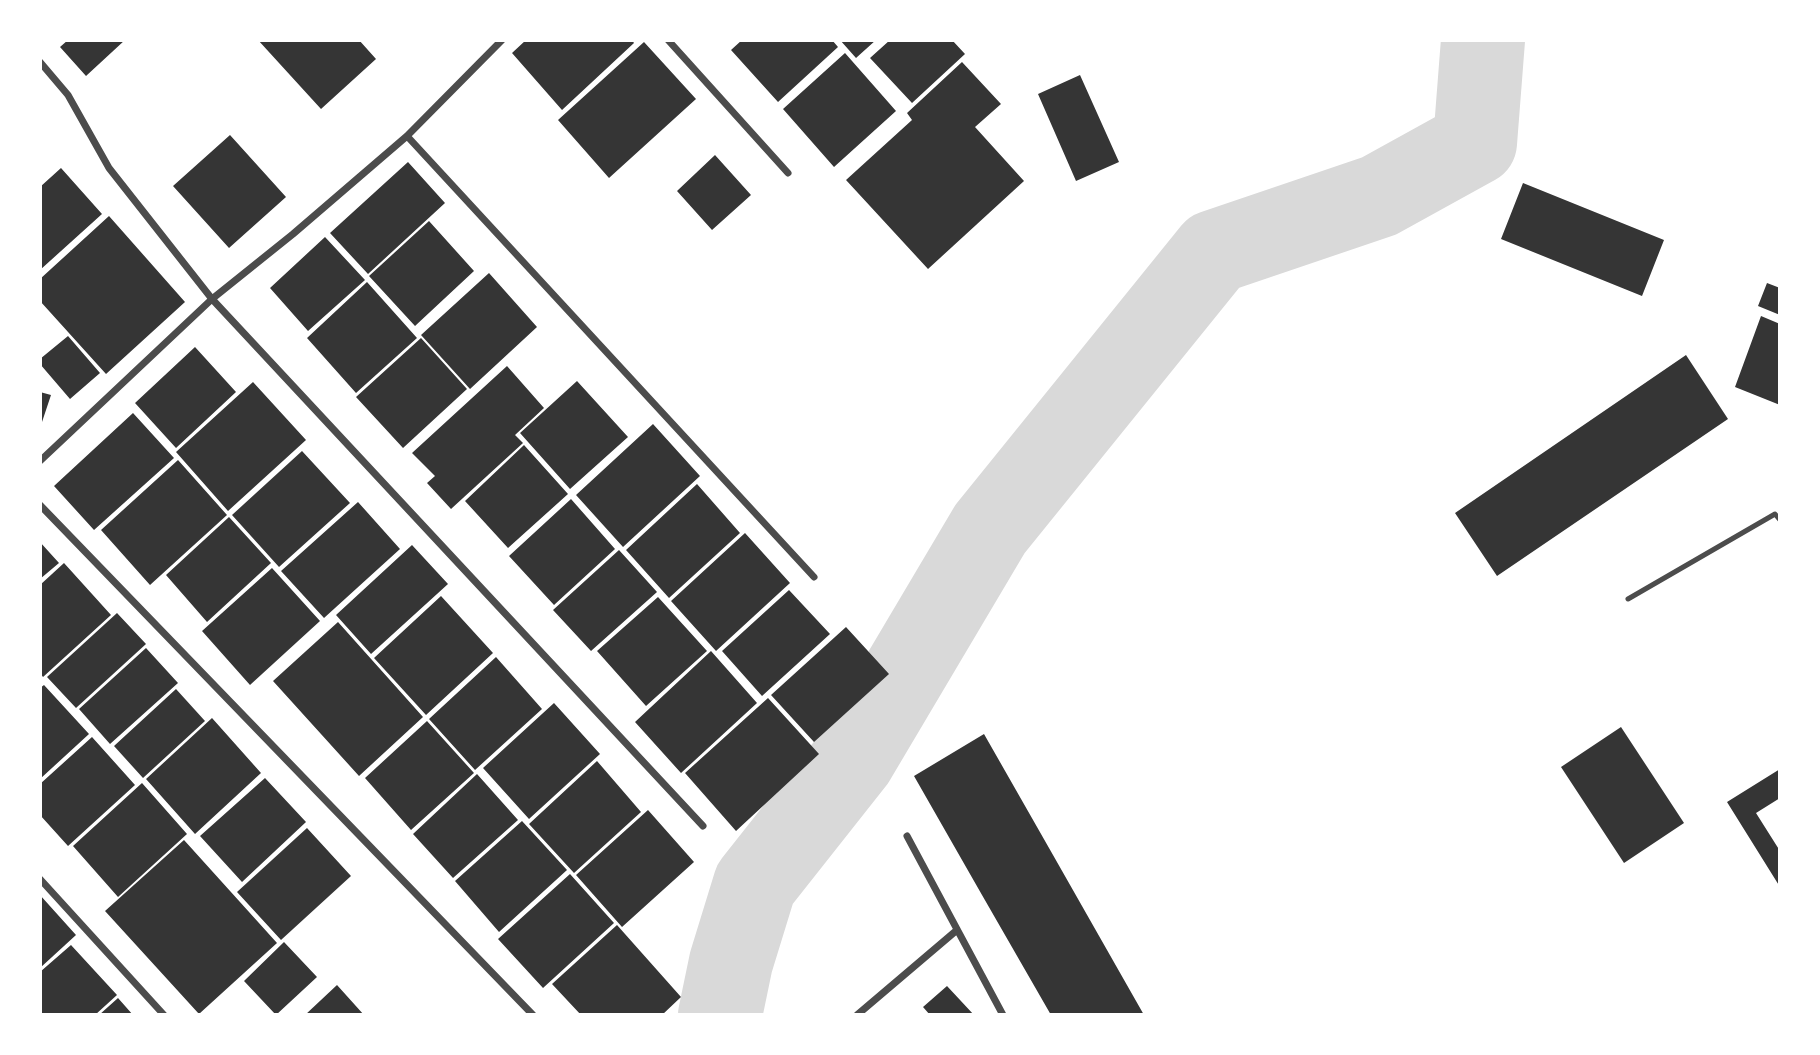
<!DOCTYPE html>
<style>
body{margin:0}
#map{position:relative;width:1820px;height:1055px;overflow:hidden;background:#fff;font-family:Montserrat,sans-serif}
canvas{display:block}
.frame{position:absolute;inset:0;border:42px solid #fff;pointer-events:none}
</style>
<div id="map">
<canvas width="1820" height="1055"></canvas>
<div class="frame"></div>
</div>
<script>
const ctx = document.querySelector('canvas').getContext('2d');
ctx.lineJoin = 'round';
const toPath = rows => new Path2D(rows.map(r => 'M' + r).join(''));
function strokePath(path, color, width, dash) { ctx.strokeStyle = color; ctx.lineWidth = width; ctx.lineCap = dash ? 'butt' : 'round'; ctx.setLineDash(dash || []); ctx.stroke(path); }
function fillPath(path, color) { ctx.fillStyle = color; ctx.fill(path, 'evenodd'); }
strokePath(toPath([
 [720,1015,731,962,755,884,853,760,990,529,1214,252,1379,196,1475,143,1483,40]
]), '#d9d9d9', 84);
fillPath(toPath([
 [68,40,125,40,86,76,60,47],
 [258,40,359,40,376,59,321,109],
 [526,40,632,40,634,43,562,110,512,53],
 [742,40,832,40,838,47,778,102,731,50],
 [840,40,876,40,856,58],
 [890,40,952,40,965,54,912,103,870,58],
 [644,42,696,99,609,178,558,120],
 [845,53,896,111,834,167,783,109],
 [962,62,1001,104,975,127,1024,181,928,269,846,180,912,120,907,113],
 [1080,75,1119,162,1076,181,1038,94],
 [230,135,286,197,229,248,173,186],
 [715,155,751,195,712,230,677,191],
 [408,162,445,203,368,274,330,233],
 [61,168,102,214,40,270,40,187],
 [1523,183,1664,240,1642,296,1501,239],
 [109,216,185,302,106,374,40,301,40,279],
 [429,221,474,271,415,326,369,276],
 [325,237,365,280,308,331,270,288],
 [489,273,537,327,470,389,421,335],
 [367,282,417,338,356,393,307,338],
 [1767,283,1780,288,1780,315,1758,306],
 [1761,316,1780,324,1780,405,1735,387],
 [68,336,100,373,70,399,40,364,40,359],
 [421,338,467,389,403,448,356,397],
 [195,347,236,392,176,448,135,403],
 [1686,355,1728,419,1497,576,1455,513],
 [507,366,544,408,515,435,523,443,451,509,427,483,435,476,412,453],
 [577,381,628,437,570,489,520,433],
 [253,382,306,440,228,511,176,452],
 [40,392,51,395,41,425,40,425],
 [133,413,174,458,94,530,54,486],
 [653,424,700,476,623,547,576,495],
 [524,445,568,494,508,548,465,501],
 [302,451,350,503,279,567,232,515],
 [178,460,227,515,150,585,101,530],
 [697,484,740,533,669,598,626,550],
 [571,499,615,549,554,605,509,556],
 [358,502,400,549,324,618,281,571],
 [229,517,271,563,207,622,166,575],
 [745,533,790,583,716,651,671,601],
 [40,542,59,563,40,579],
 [412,545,448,584,371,654,336,615],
 [619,550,657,592,591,651,553,610],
 [64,563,111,615,43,677,40,673,40,585],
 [272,568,320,621,250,685,202,631],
 [789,590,830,634,762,696,722,651],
 [441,596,493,653,426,715,374,658],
 [658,597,707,651,646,706,597,651],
 [117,613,146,644,76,708,47,677],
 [338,622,423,717,359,776,273,681],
 [846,627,889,674,814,742,771,695],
 [146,648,178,683,110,744,79,709],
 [711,651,757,703,681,773,635,722],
 [496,657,542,709,475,770,429,719],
 [44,685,89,734,40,779,40,688],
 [176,689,205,721,143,778,114,746],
 [768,698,819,754,736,831,685,773],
 [554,703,600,754,529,819,483,768],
 [212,718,261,773,195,834,146,779],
 [427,721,474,773,411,830,365,778],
 [1621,727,1684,823,1624,863,1561,767],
 [984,734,1053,855,1144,1015,1051,1015,982,895,914,776],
 [92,737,135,785,68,846,40,815,40,784],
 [597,761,641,812,574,873,529,824],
 [1780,769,1780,798,1756,813,1780,851,1780,887,1727,802],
 [477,774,518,820,453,878,413,834],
 [265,778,306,822,242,882,200,836],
 [142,783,187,834,118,897,73,846],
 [648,810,694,862,622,927,576,875],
 [522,821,567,870,499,932,455,881],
 [307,828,351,876,281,940,237,892],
 [184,840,277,943,199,1014,105,911],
 [570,874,614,923,543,988,498,939],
 [40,895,76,935,40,968],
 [617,925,681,997,662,1015,581,1015,552,984],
 [284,942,317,977,276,1015,244,981],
 [71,945,117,995,95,1015,40,1015,40,972],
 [337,985,364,1015,305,1015],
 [947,986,974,1015,930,1015,923,1007],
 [118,998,133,1015,99,1015]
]), '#353535');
strokePath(toPath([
 [1628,599,1775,514,1780,520]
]), '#4c4c4c', 5);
strokePath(toPath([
 [668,40,788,173],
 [40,62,68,95,109,168,212,299,703,826],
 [407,136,814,577],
 [40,461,212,299,293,234,407,136,502,40],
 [40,505,533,1015],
 [907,836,1003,1015],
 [40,879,164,1015],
 [857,1015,957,930]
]), '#4c4c4c', 7);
</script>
